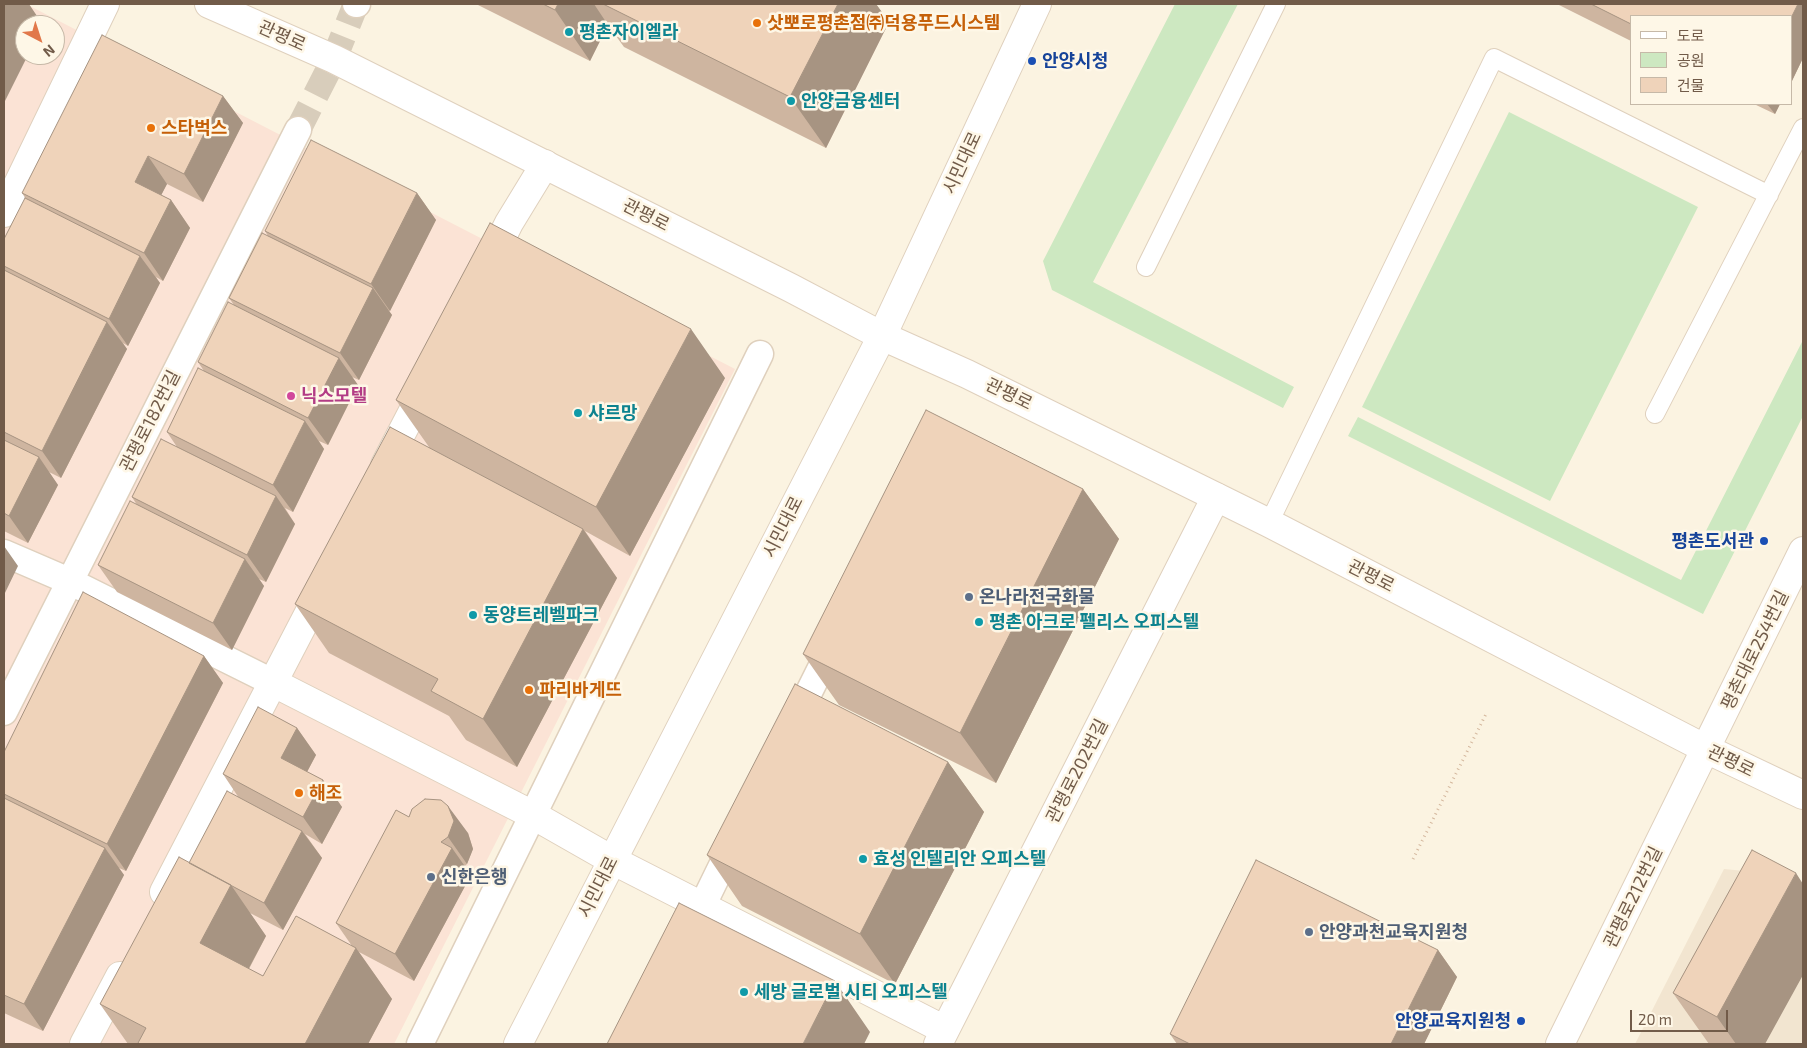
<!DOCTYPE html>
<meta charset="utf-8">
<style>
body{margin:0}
#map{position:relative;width:1807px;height:1048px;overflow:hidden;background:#fbf3e1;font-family:"Exo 2","Noto Sans KR",sans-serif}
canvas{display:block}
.frame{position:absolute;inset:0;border:5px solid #715b49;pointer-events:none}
.legend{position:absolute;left:1630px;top:15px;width:162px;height:90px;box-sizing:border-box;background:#fef7e7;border:1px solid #c6b9a8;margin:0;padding:6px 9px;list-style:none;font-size:15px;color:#715b49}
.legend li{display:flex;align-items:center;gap:10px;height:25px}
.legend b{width:25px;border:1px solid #c6b9a8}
.north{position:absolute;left:15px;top:15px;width:50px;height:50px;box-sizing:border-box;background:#fef7e7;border:1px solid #c6b9a8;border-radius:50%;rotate:140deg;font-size:14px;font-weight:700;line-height:20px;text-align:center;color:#715b49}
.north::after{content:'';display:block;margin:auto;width:18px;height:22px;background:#e1784a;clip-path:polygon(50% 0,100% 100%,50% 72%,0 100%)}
.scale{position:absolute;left:1630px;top:1010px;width:98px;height:22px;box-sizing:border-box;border:2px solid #715b49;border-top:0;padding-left:6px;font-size:15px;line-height:18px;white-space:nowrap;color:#715b49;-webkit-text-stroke:4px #fef7e7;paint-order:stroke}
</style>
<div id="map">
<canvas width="1807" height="1048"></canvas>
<div class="frame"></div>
<ul class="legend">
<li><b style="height:6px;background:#fff"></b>도로</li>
<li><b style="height:14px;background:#cde8c1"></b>공원</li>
<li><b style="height:14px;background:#efd3ba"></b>건물</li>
</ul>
<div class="north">N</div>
<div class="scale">20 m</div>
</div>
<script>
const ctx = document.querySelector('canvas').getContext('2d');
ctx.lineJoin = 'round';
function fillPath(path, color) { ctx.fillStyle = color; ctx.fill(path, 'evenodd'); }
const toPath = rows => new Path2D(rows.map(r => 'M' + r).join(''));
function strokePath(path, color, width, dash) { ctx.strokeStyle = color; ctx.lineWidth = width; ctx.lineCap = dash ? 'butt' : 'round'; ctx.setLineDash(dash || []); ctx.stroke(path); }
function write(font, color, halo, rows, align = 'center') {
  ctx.font = font + ' "Exo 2","Noto Sans KR",sans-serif'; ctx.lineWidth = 5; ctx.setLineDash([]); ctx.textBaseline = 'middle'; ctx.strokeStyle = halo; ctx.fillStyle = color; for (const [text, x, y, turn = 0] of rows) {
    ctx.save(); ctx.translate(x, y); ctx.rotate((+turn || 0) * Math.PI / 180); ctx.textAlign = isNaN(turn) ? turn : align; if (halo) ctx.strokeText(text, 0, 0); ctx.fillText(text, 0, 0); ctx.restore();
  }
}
fillPath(toPath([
 [1724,869,1765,873,1803,894,1803,1044,1635,1044]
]), '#f2e5d0');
fillPath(toPath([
 [4,4,26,4,735,369,394,1044,4,1044],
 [25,25,55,25,55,55,25,55]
]), '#fbe3d5');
fillPath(toPath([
 [1175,4,1238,4,1093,282,1294,387,1283,408,1052,290,1043,261],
 [1509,112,1698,207,1550,501,1362,407],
 [1803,340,1803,416,1703,614,1348,436,1358,417,1681,580]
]), '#cde8c1');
strokePath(toPath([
 [298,130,334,59,356,4]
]), '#d8cdbb', 26, [26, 13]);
const service = toPath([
 [1146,267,1276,4],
 [1655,414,1803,128],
 [1269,523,1494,58,1769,195]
]);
const pedestrian = toPath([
 [356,4,357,4],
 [4,553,69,581,274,683],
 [4,712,298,130],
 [793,724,834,642],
 [693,925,734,841],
 [420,1044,760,354]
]);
const minor = toPath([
 [4,213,105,4],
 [488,265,509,223,545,164],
 [385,465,426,386],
 [274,683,533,815,612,860,945,1030],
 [164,892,323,586],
 [84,1044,120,976],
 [938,1044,1216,497]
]);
const tertiary = toPath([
 [209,4,334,59,791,288,882,336,967,374,1269,523,1706,749,1803,795],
 [518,1044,882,336,1037,4],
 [1560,1044,1803,551]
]);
strokePath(service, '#dfd0bd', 20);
strokePath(pedestrian, '#dfd0bd', 29);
strokePath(minor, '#dfd0bd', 30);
strokePath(tertiary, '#dfd0bd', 30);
strokePath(toPath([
 [1413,859,1487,712]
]), '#d4b79d', 3, [1, 4]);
strokePath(service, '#fff', 18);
strokePath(pedestrian, '#fff', 26);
strokePath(minor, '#fff', 28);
strokePath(tertiary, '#fff', 28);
fillPath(toPath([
 [476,4,876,4,889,22,826,148,624,47,608,25,590,61],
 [1557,4,1803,4,1803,58,1791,83,1791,16,1631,16,1631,41],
 [223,96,243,123,203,202,167,184,161,195,171,200,190,228,163,281,156,277,160,283,128,346,123,343,127,349,61,478,49,472,58,485,28,543,4,531,4,239,26,199,22,193],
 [1754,104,1780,104,1775,114],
 [417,193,436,220,390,311,388,310,392,315,359,380,352,377,358,385,328,445,319,441,324,449,293,512,285,508,295,524,266,582,259,579,264,586,232,650,117,592,98,565,137,505,132,497,177,447,167,432,204,371,198,362,234,305,229,298,268,236,265,231],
 [725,378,630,556,585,531,617,578,517,767,466,740,449,716,329,653,295,604,429,447,396,400],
 [1083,489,1119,539,996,783,839,705,803,654],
 [204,656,223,683,126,871,119,868,124,875,43,1031,4,1013,4,752],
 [297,728,316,755,307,772,323,780,342,807,322,844,305,834,322,858,283,930,250,913,266,936,249,969,263,976,352,946,336,923,409,817,468,833,473,849,467,864,465,866,471,875,414,981,359,952,392,999,368,1044,128,1044,100,1004,189,863,239,798,223,774],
 [948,762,984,812,895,984,742,906,707,855],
 [1752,850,1765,1044,1709,1044,1673,993],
 [1438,950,1457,977,1424,1044,1177,1044,1170,1034]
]), '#ceb5a0');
fillPath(toPath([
 [4,4,29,4,43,25,25,25,25,55,28,55,4,103],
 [558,4,594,4,608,25,590,61,555,10],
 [838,4,876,4,889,22,826,148,790,97],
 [1798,4,1803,4,1803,58,1791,83,1791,18],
 [223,96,243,123,203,202,184,174],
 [1767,104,1780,104,1775,114],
 [148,156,167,184,154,209,135,182],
 [417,193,436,220,390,311,371,284],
 [171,200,190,228,163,281,144,253],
 [140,256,160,283,128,346,109,319],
 [373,288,392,315,359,380,340,353],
 [107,322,127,349,61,478,42,451],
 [691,329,725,378,630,556,596,507],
 [339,358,358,385,328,445,308,418],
 [305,421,324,449,293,512,273,485],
 [39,457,58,485,28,543,9,516],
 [1083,489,1119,539,996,783,960,733],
 [276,496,295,524,266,582,247,555],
 [583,529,617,578,517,767,483,719],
 [4,546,18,566,4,595],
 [245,559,264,586,232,650,213,623],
 [204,656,223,683,126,871,107,844],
 [297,728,316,755,300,785,281,758],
 [948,762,984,812,895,984,860,934],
 [323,780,342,807,322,844,303,817],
 [448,806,468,833,473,849,467,864,448,837],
 [302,831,322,858,283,930,264,903],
 [105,848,124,875,43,1031,24,1004],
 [452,848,471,875,414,981,395,954],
 [1796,873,1803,884,1803,975,1765,1044,1736,1044,1717,1017],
 [231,885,266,936,235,994,200,943],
 [356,948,392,999,368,1044,305,1044],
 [1438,950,1457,977,1424,1044,1391,1044],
 [835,981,870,1032,864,1044,803,1044]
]), '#a79482');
const building = toPath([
 [543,4,558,4,555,10,543,4],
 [603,4,838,4,790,97,603,4],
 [1591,4,1798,4,1791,18,1791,16,1631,16,1631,24,1591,4],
 [102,35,223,96,184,174,148,156,135,182,171,200,144,253,22,193,102,35],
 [311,140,417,193,371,284,265,231,311,140],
 [25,198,140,256,109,319,4,266,4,239,25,198],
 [490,223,691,329,596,507,396,400,490,223],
 [262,233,373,288,340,353,229,298,262,233],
 [4,270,107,322,42,451,4,432,4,270],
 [228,302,339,358,308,418,198,362,228,302],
 [198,368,305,421,273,485,167,432,198,368],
 [926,410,1083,489,960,733,803,654,926,410],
 [390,427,583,529,483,719,431,691,438,679,295,604,390,427],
 [161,439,276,496,247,555,132,497,161,439],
 [4,440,39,457,9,516,4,513,4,440],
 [130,501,245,559,213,623,98,565,130,501],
 [83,592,204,656,107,844,4,794,4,752,83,592],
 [795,684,948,762,860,934,707,855,795,684],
 [258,707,297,728,281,758,323,780,303,817,223,774,258,707],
 [227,791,302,831,264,903,189,863,227,791],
 [4,798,105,848,24,1004,4,995,4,798],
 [425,799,441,800,448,806,454,821,448,837,441,842,452,848,395,954,336,923,396,810,409,817,412,809,425,799],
 [1752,850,1796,873,1717,1017,1673,993,1752,850],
 [179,857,231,885,200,943,263,976,296,916,356,948,305,1044,141,1044,138,1043,146,1028,100,1004,179,857],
 [1256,860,1438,950,1391,1044,1190,1044,1170,1034,1256,860],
 [679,903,835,981,803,1044,607,1044,679,903]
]);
fillPath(building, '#efd3ba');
strokePath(building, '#a79482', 1);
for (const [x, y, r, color] of [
 [757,23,5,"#e8710a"],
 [569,32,5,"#0f9aa8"],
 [1032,61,5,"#1a4fb4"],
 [791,101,5,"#0f9aa8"],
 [151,128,5,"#e8710a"],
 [291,396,5,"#d1479c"],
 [578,413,5,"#0f9aa8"],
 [1764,541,5,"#1a4fb4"],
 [969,597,5,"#5c6f8a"],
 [473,615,5,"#0f9aa8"],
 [979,622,5,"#0f9aa8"],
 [529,690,5,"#e8710a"],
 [299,793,5,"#e8710a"],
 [863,859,5,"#0f9aa8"],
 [431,877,5,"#5c6f8a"],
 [1309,932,5,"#5c6f8a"],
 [744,992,5,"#0f9aa8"],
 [1521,1021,5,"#1a4fb4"]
]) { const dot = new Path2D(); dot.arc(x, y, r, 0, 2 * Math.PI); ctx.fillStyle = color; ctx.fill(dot); strokePath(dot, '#fef7e7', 2); }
write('bold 18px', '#c56008', '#fef7e7', [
 ["삿뽀로평촌점㈜덕용푸드시스템",767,23],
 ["스타벅스",161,128],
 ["파리바게뜨",539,690],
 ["해조",309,793]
], 'left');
write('bold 18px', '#0d838f', '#fef7e7', [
 ["평촌자이엘라",579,32],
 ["안양금융센터",801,101],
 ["샤르망",588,413],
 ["동양트레벨파크",483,615],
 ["평촌 아크로 펠리스 오피스텔",989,622],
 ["효성 인텔리안 오피스텔",873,859],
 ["세방 글로벌 시티 오피스텔",754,992]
], 'left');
write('18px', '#715b49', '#fef7e7', [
 ["관평로",282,36,24],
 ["시민대로",962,163,-65],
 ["관평로",646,215,27],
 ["관평로",1009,394,26],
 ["관평로182번길",150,421,-63],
 ["시민대로",783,527,-63],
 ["관평로",1371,576,27],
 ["평촌대로254번길",1755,650,-64],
 ["관평로",1731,761,26],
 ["관평로202번길",1077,771,-63],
 ["시민대로",598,887,-63],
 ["관평로212번길",1633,897,-64]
]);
write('bold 18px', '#164399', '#fef7e7', [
 ["안양시청",1042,61,"left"],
 ["평촌도서관",1754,541],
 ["안양교육지원청",1511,1021]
], 'right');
write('bold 18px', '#b23c85', '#fef7e7', [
 ["닉스모텔",301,396]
], 'left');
write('bold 18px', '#4e5e75', '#fef7e7', [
 ["온나라전국화물",979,597],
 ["신한은행",441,877],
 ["안양과천교육지원청",1319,932]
], 'left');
</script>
